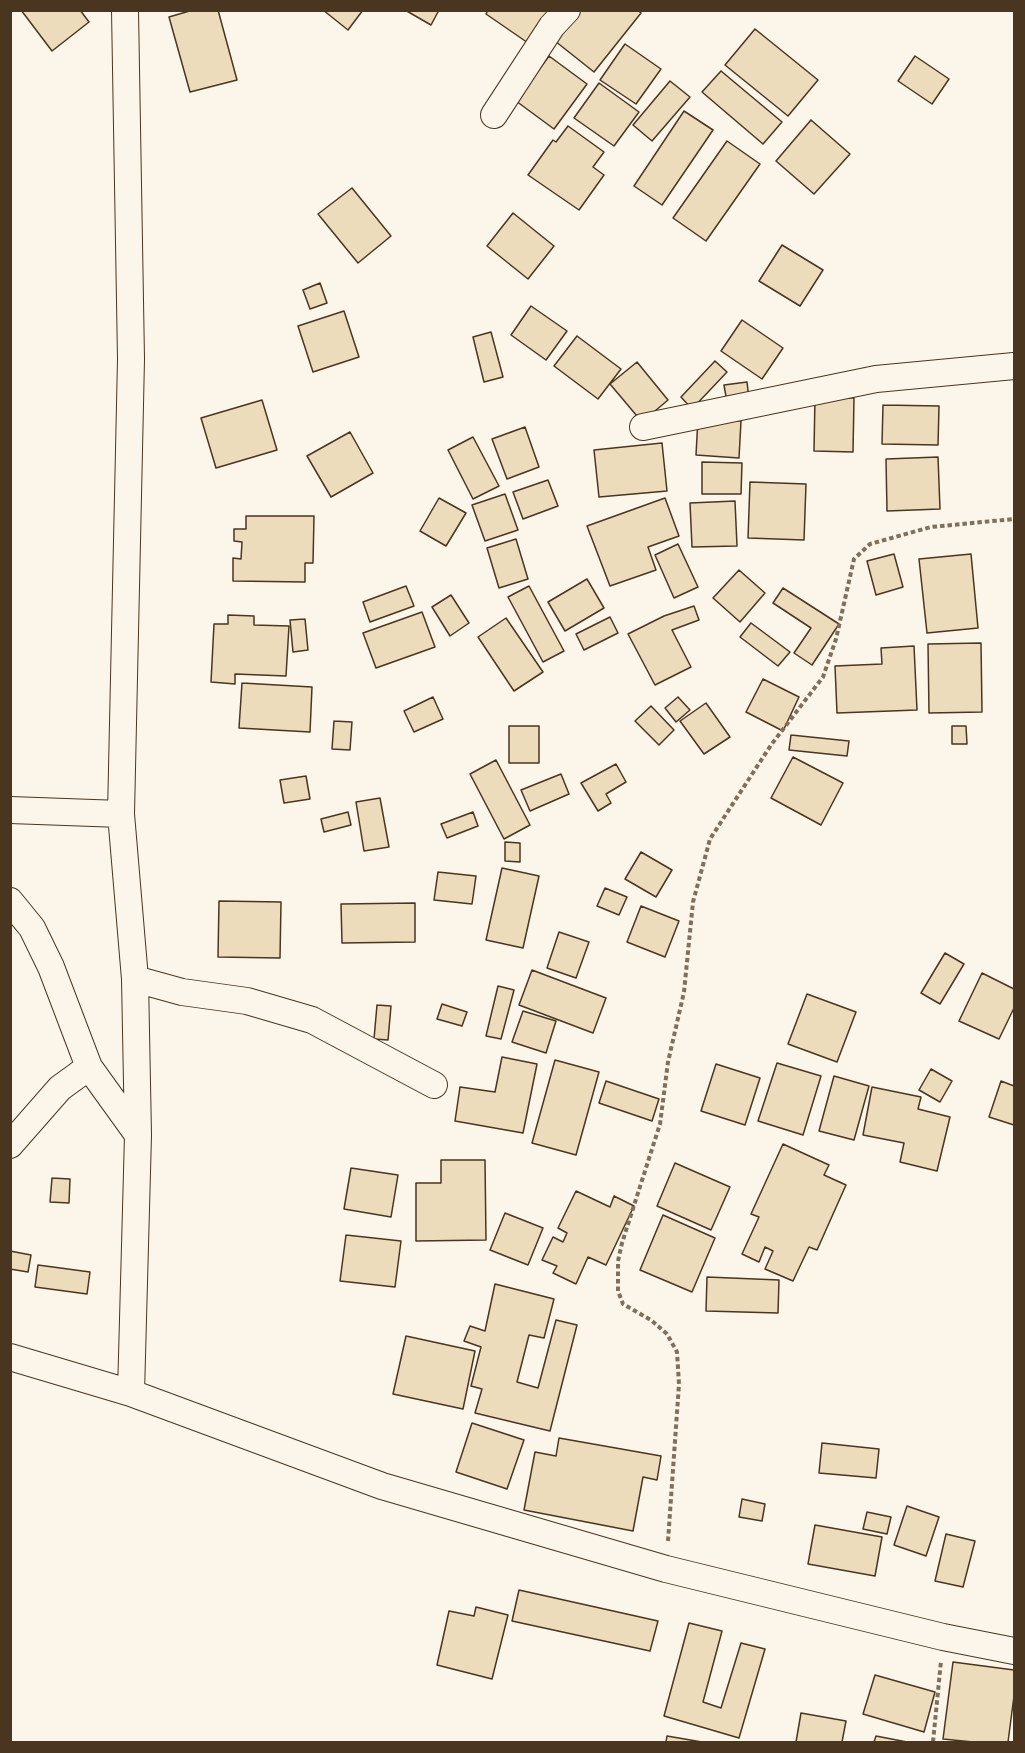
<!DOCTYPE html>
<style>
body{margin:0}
#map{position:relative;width:1025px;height:1753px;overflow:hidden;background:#fbf6e9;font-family:Arial,sans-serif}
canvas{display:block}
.frame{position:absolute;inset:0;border:12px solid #4a3520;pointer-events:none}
</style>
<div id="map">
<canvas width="1025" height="1753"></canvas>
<div class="frame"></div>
</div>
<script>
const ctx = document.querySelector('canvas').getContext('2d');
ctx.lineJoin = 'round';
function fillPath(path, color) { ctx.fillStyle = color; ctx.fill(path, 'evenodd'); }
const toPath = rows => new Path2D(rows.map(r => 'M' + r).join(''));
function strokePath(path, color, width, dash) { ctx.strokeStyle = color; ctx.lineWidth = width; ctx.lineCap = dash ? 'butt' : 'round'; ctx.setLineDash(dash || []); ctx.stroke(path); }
const building = toPath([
 [21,10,80,10,89,22,52,51,21,10],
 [193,10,218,10,237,80,190,92,169,17,193,10],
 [323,10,363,10,348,30,323,10],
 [405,10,439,10,431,25,405,10],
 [488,10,555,10,531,45,486,14,488,10],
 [580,10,638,10,641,13,594,72,555,41,580,10],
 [755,29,818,80,788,116,725,65,755,29],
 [625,44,661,69,636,104,600,80,625,44],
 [549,56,587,84,554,129,516,101,549,56],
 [915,56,949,79,932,104,898,81,915,56],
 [721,71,782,122,763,144,702,92,721,71],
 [670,81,690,97,652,141,633,125,670,81],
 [599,83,639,112,614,146,574,118,599,83],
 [684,111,713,130,662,205,634,186,684,111],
 [811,120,850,154,814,194,776,161,811,120],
 [568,126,604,152,593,167,604,175,579,210,528,175,553,140,556,142,568,126],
 [727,141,760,164,706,241,673,218,727,141],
 [352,188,391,236,358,263,318,214,352,188],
 [513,213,554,246,528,279,487,246,513,213],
 [782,245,823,270,800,306,759,281,782,245],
 [320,283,327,303,310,309,303,290,320,283],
 [531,306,567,331,546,360,511,335,531,306],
 [344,311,359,357,313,372,298,326,344,311],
 [742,320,783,348,762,379,721,351,742,320],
 [491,332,503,377,484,382,473,337,491,332],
 [577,336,621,369,598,399,554,366,577,336],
 [715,361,727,372,692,409,681,397,715,361],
 [637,362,668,400,642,422,610,384,637,362],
 [747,382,749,399,727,402,724,385,747,382],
 [815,397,854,398,853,452,814,451,815,397],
 [262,400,277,450,216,468,201,418,262,400],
 [883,405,939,406,938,445,882,444,883,405],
 [698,418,741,421,739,458,696,455,698,418],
 [525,427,539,467,507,479,492,439,525,427],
 [350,432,373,473,331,497,307,456,350,432],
 [473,437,499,486,473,499,448,450,473,437],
 [662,443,667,491,599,497,594,450,662,443],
 [938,457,940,509,887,511,886,459,938,457],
 [702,462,742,463,741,494,702,494,702,462],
 [548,480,558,506,523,519,513,492,548,480],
 [750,482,806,484,804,540,748,538,750,482],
 [505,494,518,530,485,541,472,505,505,494],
 [439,498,466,513,446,546,420,531,439,498],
 [665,498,679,536,648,547,656,570,610,586,587,526,665,498],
 [735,501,737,546,692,547,690,503,735,501],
 [246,516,314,516,313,563,305,563,305,582,233,581,233,558,241,559,242,542,234,541,234,529,246,529,246,516],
 [516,539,528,579,499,588,487,548,516,539],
 [678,544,698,587,674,598,655,555,678,544],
 [894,554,903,587,876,595,867,561,894,554],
 [971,554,978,628,927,633,919,559,971,554],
 [739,570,765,593,740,622,713,598,739,570],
 [587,579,604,608,565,631,548,602,587,579],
 [406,586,414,606,370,622,363,602,406,586],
 [529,586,564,651,543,662,508,597,529,586],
 [783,588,839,624,812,665,794,653,811,628,773,603,783,588],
 [451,595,469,623,450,636,432,607,451,595],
 [694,606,699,620,672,630,691,667,655,685,628,634,664,616,694,606],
 [422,612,435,647,376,668,363,633,422,612],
 [228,615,254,616,254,625,289,626,286,676,235,674,235,684,211,682,214,624,228,624,228,615],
 [610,617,618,633,584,650,576,634,610,617],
 [506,618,543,672,514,691,478,637,506,618],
 [305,619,308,650,293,652,290,620,305,619],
 [751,623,790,652,778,666,740,637,751,623],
 [981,643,982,712,929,713,928,644,981,643],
 [914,646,917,710,837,713,835,666,882,664,881,648,914,646],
 [763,679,799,697,783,731,746,712,763,679],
 [242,683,312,687,310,732,239,728,242,683],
 [433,697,443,719,414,732,404,711,433,697],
 [678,697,690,710,676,722,665,708,678,697],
 [706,703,730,737,704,754,680,721,706,703],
 [651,706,674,730,659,745,635,721,651,706],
 [334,721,352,722,350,750,332,749,334,721],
 [509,726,539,726,539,763,509,763,509,726],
 [952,726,966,726,967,744,952,744,952,726],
 [791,735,849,741,847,756,789,750,791,735],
 [793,757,843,783,821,825,771,798,793,757],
 [496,760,530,825,504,839,470,774,496,760],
 [616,764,626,782,606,794,611,803,598,811,581,783,616,764],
 [561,774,569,794,530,811,521,790,561,774],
 [306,776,310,799,284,803,280,780,306,776],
 [380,798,389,847,364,851,356,802,380,798],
 [348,812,351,825,324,832,321,819,348,812],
 [473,812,478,826,447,838,441,824,473,812],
 [505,842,520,843,520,862,505,861,505,842],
 [641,852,672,870,656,897,625,879,641,852],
 [502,868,539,876,523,948,486,940,502,868],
 [438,872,476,876,472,904,434,900,438,872],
 [605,888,627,897,619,915,597,906,605,888],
 [219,901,281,902,280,958,218,957,219,901],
 [415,903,415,942,342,943,341,904,415,903],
 [641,906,679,921,665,957,627,942,641,906],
 [559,932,589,942,576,978,547,968,559,932],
 [945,953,964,964,940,1004,921,993,945,953],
 [532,970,606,998,593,1033,519,1005,532,970],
 [982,973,1014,989,1014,1008,999,1039,959,1021,982,973],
 [498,986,514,990,501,1039,486,1036,498,986],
 [807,994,856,1012,837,1062,788,1044,807,994],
 [442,1004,467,1012,462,1026,437,1019,442,1004],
 [377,1005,391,1006,388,1040,374,1039,377,1005],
 [523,1011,556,1021,546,1053,512,1042,523,1011],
 [502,1057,537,1064,523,1133,455,1121,460,1087,495,1092,502,1057],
 [555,1060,599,1072,576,1155,532,1143,555,1060],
 [777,1063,821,1076,803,1135,758,1121,777,1063],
 [716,1064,760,1078,745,1125,701,1111,716,1064],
 [931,1069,952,1081,940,1102,919,1090,931,1069],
 [834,1076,869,1086,854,1140,819,1131,834,1076],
 [606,1081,659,1099,652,1121,599,1103,606,1081],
 [1001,1081,1014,1086,1014,1125,989,1117,1001,1081],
 [872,1087,921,1097,918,1109,950,1117,937,1171,900,1162,904,1143,863,1135,872,1087],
 [783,1144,829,1165,824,1175,846,1185,817,1250,809,1247,793,1281,765,1269,773,1251,765,1247,759,1262,742,1254,759,1217,751,1214,783,1144],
 [441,1160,485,1160,486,1240,416,1241,416,1183,441,1183,441,1160],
 [675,1163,730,1187,711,1230,657,1206,675,1163],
 [351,1168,398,1175,391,1217,344,1209,351,1168],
 [52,1178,70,1179,69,1203,50,1202,52,1178],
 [576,1191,610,1207,614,1196,634,1206,606,1265,588,1257,576,1284,553,1273,557,1266,542,1260,553,1237,563,1242,567,1233,558,1228,576,1191],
 [505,1213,543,1228,528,1265,490,1250,505,1213],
 [663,1215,715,1238,692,1292,640,1270,663,1215],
 [346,1235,401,1241,395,1287,340,1281,346,1235],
 [10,1251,31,1255,28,1272,10,1269,10,1251],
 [38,1265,90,1272,87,1294,35,1287,38,1265],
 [707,1277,779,1280,778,1313,706,1311,707,1277],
 [495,1284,554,1299,544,1338,529,1335,517,1382,538,1388,556,1320,577,1325,550,1431,475,1413,482,1389,471,1386,481,1347,464,1341,470,1326,485,1331,495,1284],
 [406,1336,475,1351,463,1409,393,1394,406,1336],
 [472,1423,524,1440,507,1489,456,1472,472,1423],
 [559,1438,661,1456,657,1480,643,1477,633,1531,524,1510,535,1452,556,1456,559,1438],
 [822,1443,879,1449,876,1478,819,1473,822,1443],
 [742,1499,765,1504,762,1521,739,1517,742,1499],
 [907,1506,939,1517,926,1556,894,1545,907,1506],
 [867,1512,891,1517,887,1534,863,1529,867,1512],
 [815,1525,882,1537,875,1576,808,1564,815,1525],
 [946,1534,975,1541,963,1587,935,1581,946,1534],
 [519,1590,658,1621,650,1651,512,1621,519,1590],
 [476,1607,508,1615,492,1679,437,1665,449,1611,474,1616,476,1607],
 [689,1623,722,1631,703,1702,721,1708,741,1643,765,1649,739,1738,664,1716,689,1623],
 [953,1662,1014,1670,1014,1696,1008,1742,973,1742,943,1739,953,1662],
 [875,1675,935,1692,924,1732,863,1714,875,1675],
 [801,1713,846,1721,842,1742,796,1742,801,1713],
 [667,1736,702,1742,666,1742,667,1736],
 [876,1736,907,1742,874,1742,876,1736]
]);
fillPath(building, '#ecdcbc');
strokePath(building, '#4a3520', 1.5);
const street = toPath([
 [125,10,131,359,121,814,135,979,138,1135,131,1393],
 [494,115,552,26,567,10],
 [643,427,876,379,1014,366],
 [10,810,121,814],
 [10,901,32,928,51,967,89,1067,138,1135],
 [135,979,182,992,247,1001,312,1020,434,1085],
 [10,1145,60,1088,89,1067],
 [10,1357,131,1393,382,1486,666,1569,943,1637,1014,1651]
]);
strokePath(street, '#4a3520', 28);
strokePath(toPath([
 [668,1541,679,1384,677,1352,667,1334,651,1320,623,1304,618,1291,618,1261,622,1243,660,1124,668,1062,684,992,693,902,710,839,771,745,823,677,836,639,854,559,870,544,931,527,1014,519],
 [933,1742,941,1661]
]), '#7f6f5c', 4, [4.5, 3]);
strokePath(street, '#fbf6e9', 26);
</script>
